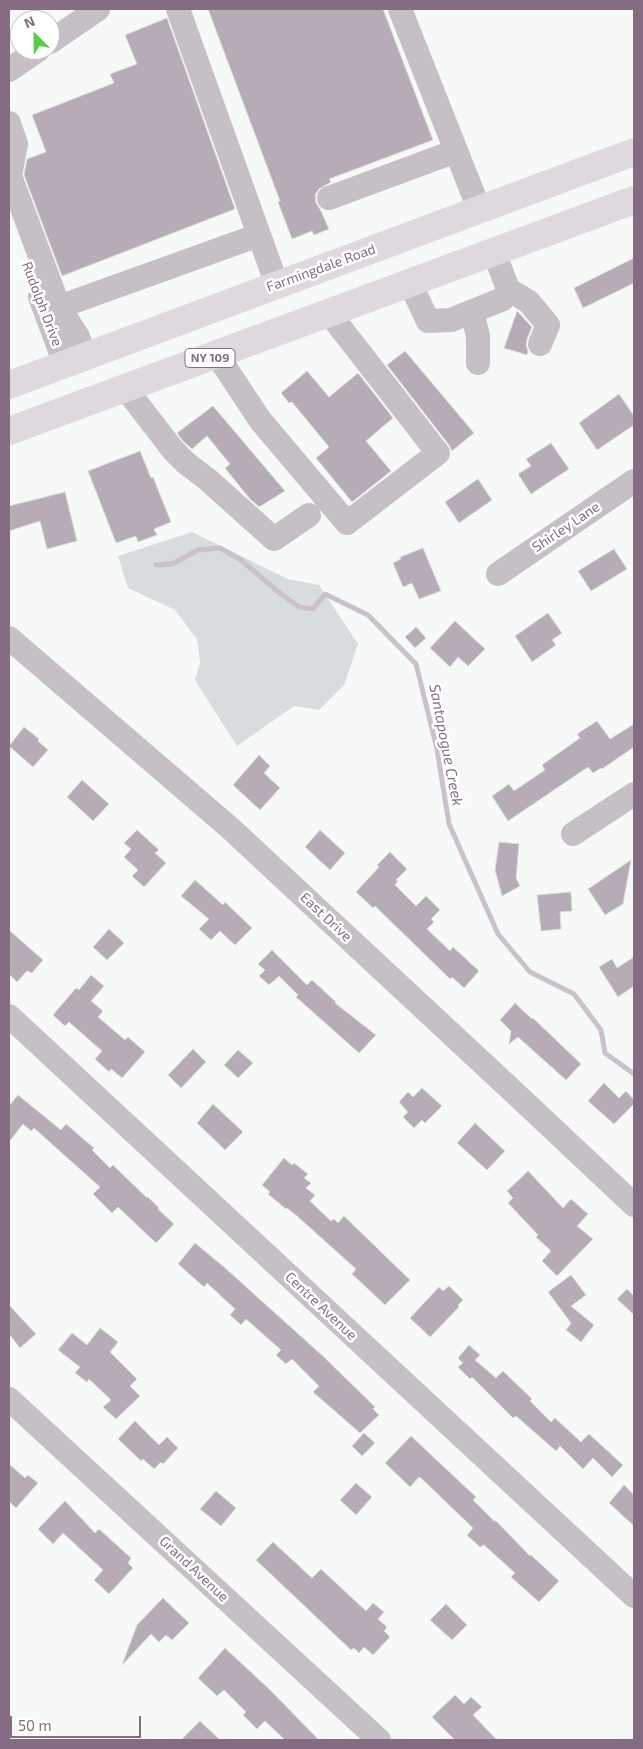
<!DOCTYPE html>
<style>
body{margin:0}
#map{position:relative;width:643px;height:1749px;overflow:hidden;background:#f7f9f9;font-family:"Exo 2",sans-serif}
canvas{display:block}
.frame{position:absolute;inset:0;border:10px solid #846c83;pointer-events:none}
.north{position:absolute;left:10px;top:10px;width:50px;height:50px;box-sizing:border-box;background:#fff;border:1px solid #cec4cd;border-radius:50%;rotate:337deg;font-size:14px;font-weight:700;line-height:20px;text-align:center;color:#846c83}
.north::after{content:'';display:block;margin:auto;width:18px;height:22px;background:#57ce43;clip-path:polygon(50% 0,100% 100%,50% 72%,0 100%)}
.scale{position:absolute;left:10px;top:1716px;width:131px;height:22px;box-sizing:border-box;border:2px solid #846c83;border-top:0;padding-left:6px;font-size:15px;line-height:18px;white-space:nowrap;color:#846c83;-webkit-text-stroke:4px #fff;paint-order:stroke}
</style>
<div id="map">
<canvas width="643" height="1749"></canvas>
<div class="frame"></div>
<div class="north">N</div>
<div class="scale">50 m</div>
</div>
<script>
const ctx = document.querySelector('canvas').getContext('2d');
ctx.lineJoin = 'round';
function fillPath(path, color) { ctx.fillStyle = color; ctx.fill(path, 'evenodd'); }
const toPath = rows => new Path2D(rows.map(r => 'M' + r).join(''));
function strokePath(path, color, width, dash) { ctx.strokeStyle = color; ctx.lineWidth = width; ctx.lineCap = dash ? 'butt' : 'round'; ctx.setLineDash(dash || []); ctx.stroke(path); }
function write(font, color, halo, rows, align = 'center') {
  ctx.font = font + ' "Exo 2",sans-serif'; ctx.lineWidth = 5; ctx.setLineDash([]); ctx.textBaseline = 'middle'; ctx.strokeStyle = halo; ctx.fillStyle = color; for (const [text, x, y, turn = 0] of rows) {
    ctx.save(); ctx.translate(x, y); ctx.rotate((+turn || 0) * Math.PI / 180); ctx.textAlign = isNaN(turn) ? turn : align; if (halo) ctx.strokeText(text, 0, 0); ctx.fillText(text, 0, 0); ctx.restore();
  }
}
fillPath(toPath([
 [192,532,288,579,319,585,358,644,344,685,319,710,294,706,237,746,195,680,200,663,197,639,175,610,128,588,118,556]
]), '#d7dcde');
strokePath(toPath([
 [156,565,172,564,198,550,220,548,241,560,281,594,299,607,313,609,325,594,368,615,416,664,437,749,449,824,498,934,530,972,574,994,601,1030,605,1053,634,1074]
]), '#cbc0cb', 5);
const building = toPath([
 [208,9,383,9,433,140,329,179,331,182,319,189,315,195,316,203,320,209,329,229,314,235,312,231,292,239,278,202,280,201,208,9],
 [167,18,235,209,62,276,24,175,27,159,46,152,32,115,114,83,110,74,137,64,125,35,167,18],
 [634,258,634,283,583,308,574,288,634,258],
 [517,311,532,327,527,339,526,345,528,351,527,355,504,348,517,311],
 [405,351,474,433,452,451,449,445,387,365,405,351],
 [307,371,329,397,358,373,393,418,366,441,391,471,352,502,316,458,329,447,292,402,289,403,281,393,307,371],
 [619,394,634,416,634,425,597,450,579,423,619,394],
 [213,406,285,491,259,507,250,499,225,468,230,464,207,436,192,449,183,441,177,433,213,406],
 [551,443,569,469,531,494,518,474,531,466,526,459,551,443],
 [140,451,151,478,153,477,171,522,154,529,157,535,138,542,136,536,116,543,88,471,140,451],
 [478,479,492,500,459,523,445,502,478,479],
 [65,492,77,541,47,549,40,521,9,531,9,506,65,492],
 [423,548,441,591,419,599,412,583,403,587,393,563,401,559,400,557,423,548],
 [614,549,627,569,591,591,578,571,614,549],
 [548,613,562,633,552,640,556,645,532,662,515,636,548,613],
 [455,621,485,649,468,666,458,657,450,667,430,648,455,621],
 [416,627,426,638,415,648,405,637,416,627],
 [597,721,610,739,634,724,634,747,602,769,601,768,593,773,588,767,508,821,492,796,509,784,514,791,545,770,542,765,580,738,577,734,597,721],
 [24,727,39,739,38,741,48,750,33,767,9,746,24,727],
 [259,755,270,766,264,773,280,788,260,810,233,785,259,755],
 [82,780,109,804,93,821,67,797,82,780],
 [137,830,159,850,155,853,166,863,144,887,132,876,138,870,124,857,131,849,124,843,137,830],
 [320,830,345,853,330,870,305,847,320,830],
 [499,842,519,844,516,878,520,886,502,896,495,870,499,842],
 [390,852,407,869,396,880,398,881,395,885,416,906,426,896,440,910,431,919,434,922,427,929,450,951,453,947,479,971,464,988,452,977,450,979,375,906,373,908,356,892,379,867,377,865,390,852],
 [631,860,623,904,605,915,588,889,631,860],
 [195,880,223,905,225,902,252,928,235,945,220,931,211,940,199,929,209,919,181,896,195,880],
 [571,892,572,911,560,912,561,929,541,931,537,895,571,892],
 [109,929,124,943,107,960,93,947,109,929],
 [9,930,43,960,32,973,27,971,17,982,9,974,9,930],
 [272,950,307,985,312,980,336,1002,335,1003,376,1035,359,1053,296,997,298,995,279,976,269,985,259,976,265,970,258,964,272,950],
 [634,957,634,986,618,997,599,967,612,959,617,968,634,957],
 [91,975,104,986,91,1001,103,1011,98,1017,125,1040,128,1037,145,1052,122,1078,111,1069,109,1072,95,1059,102,1051,69,1022,65,1026,53,1015,76,988,79,990,91,975],
 [515,1003,532,1019,533,1018,581,1064,566,1080,518,1037,509,1044,511,1031,500,1020,515,1003],
 [193,1049,206,1062,181,1088,168,1075,193,1049],
 [238,1050,253,1063,238,1078,224,1065,238,1050],
 [604,1083,619,1098,626,1091,634,1100,634,1104,614,1124,588,1101,604,1083],
 [422,1088,442,1106,425,1123,422,1120,414,1128,403,1117,408,1112,399,1102,408,1092,413,1097,422,1088],
 [18,1095,61,1130,66,1124,94,1148,92,1150,110,1168,113,1165,147,1198,148,1197,159,1208,158,1209,174,1224,156,1243,118,1207,112,1213,93,1194,100,1187,34,1128,31,1131,23,1124,9,1142,9,1106,18,1095],
 [213,1104,243,1132,225,1150,197,1123,213,1104],
 [475,1123,505,1151,487,1170,457,1143,475,1123],
 [284,1158,292,1165,294,1163,308,1174,304,1178,311,1183,306,1188,315,1195,310,1201,331,1221,334,1219,338,1223,344,1216,410,1280,385,1305,352,1274,356,1269,297,1216,287,1208,286,1209,268,1194,270,1192,262,1185,284,1158],
 [528,1171,563,1208,571,1199,588,1214,577,1226,593,1239,557,1276,542,1261,551,1251,536,1237,538,1235,508,1203,513,1198,507,1191,528,1171],
 [195,1243,224,1267,325,1358,375,1407,373,1409,379,1415,360,1433,313,1392,319,1386,292,1359,286,1364,276,1355,281,1350,246,1319,241,1325,230,1315,235,1309,207,1283,204,1287,178,1264,195,1243],
 [571,1275,586,1295,571,1306,594,1325,581,1342,566,1330,571,1323,548,1292,571,1275],
 [449,1286,463,1300,458,1305,459,1307,430,1337,410,1318,439,1287,443,1291,449,1286],
 [627,1289,634,1296,634,1315,617,1299,627,1289],
 [9,1305,36,1334,20,1348,9,1334,9,1305],
 [100,1328,118,1342,110,1352,137,1379,130,1386,140,1396,116,1419,103,1407,111,1400,89,1379,87,1382,75,1373,80,1367,58,1350,72,1333,87,1345,100,1328],
 [469,1345,480,1355,475,1360,496,1378,503,1371,532,1399,530,1401,551,1422,555,1418,581,1442,589,1434,623,1465,612,1477,593,1458,583,1469,560,1446,556,1451,516,1416,513,1418,472,1377,470,1379,458,1367,463,1363,458,1358,469,1345],
 [135,1421,159,1445,167,1437,178,1448,163,1464,161,1462,154,1469,143,1459,141,1461,118,1439,135,1421],
 [364,1433,375,1443,362,1456,352,1446,364,1433],
 [411,1436,476,1497,473,1500,494,1521,496,1521,530,1556,531,1555,559,1581,539,1602,511,1577,515,1573,484,1545,480,1547,467,1535,473,1528,421,1478,419,1477,410,1487,385,1463,411,1436],
 [9,1464,25,1478,28,1475,38,1483,16,1508,9,1501,9,1464],
 [356,1483,372,1497,356,1515,340,1500,356,1483],
 [624,1485,634,1495,634,1526,609,1503,624,1485],
 [216,1491,236,1508,221,1526,200,1509,216,1491],
 [65,1501,95,1533,99,1529,131,1558,128,1563,133,1568,109,1594,94,1580,103,1570,63,1533,53,1544,38,1529,65,1501],
 [273,1542,312,1578,321,1569,366,1611,373,1603,384,1612,378,1619,387,1627,384,1631,390,1637,373,1655,364,1647,359,1653,354,1648,351,1650,256,1560,273,1542],
 [163,1598,189,1623,172,1640,166,1635,159,1642,151,1634,122,1665,137,1625,163,1598],
 [446,1604,467,1625,452,1640,430,1620,446,1604],
 [225,1648,269,1689,319,1740,285,1740,265,1721,257,1729,243,1715,246,1712,224,1690,217,1696,198,1678,225,1648],
 [455,1695,464,1704,471,1697,482,1707,473,1715,497,1740,455,1740,432,1717,455,1695],
 [200,1721,220,1740,181,1740,200,1721]
]);
fillPath(building, '#b7abb7');
strokePath(building, '#dadbda', 1);
strokePath(toPath([
 [178,9,277,285],
 [400,9,479,209],
 [50,42,98,9],
 [9,70,38,50],
 [9,123,16,144,10,176,59,307,78,337,85,356],
 [329,198,456,151],
 [410,283,428,321,451,320,503,299,508,289,494,252],
 [508,289,529,302,548,325,540,344],
 [40,297,58,345,64,364],
 [59,307,259,235],
 [472,312,478,336,478,363],
 [217,355,260,420,347,523,438,453,329,313],
 [126,389,173,450,186,463,207,479,274,539,309,515],
 [498,574,634,481],
 [9,638,230,828,518,1096,634,1205],
 [573,834,634,794],
 [9,1016,634,1596],
 [9,1399,379,1740]
]), '#c6bfc6', 24);
strokePath(toPath([
 [9,385,634,152],
 [9,431,634,200]
]), '#dfd9df', 28);
for (const [x, y, w] of [
 [210,358,50]
]) { const box = new Path2D(); box.roundRect(x - w / 2, y - 9.5, w, 19, 4); ctx.fillStyle = '#fff'; ctx.fill(box); strokePath(box, '#846c83', 1); }
write('bold 12px', '#846c83', null, [
 ["NY 109",210,358]
]);
write('14px', '#846c83', '#fff', [
 ["Farmingdale Road",321,268,-20],
 ["Rudolph Drive",42,304,69],
 ["Shirley Lane",566,527,-34],
 ["East Drive",326,917,43],
 ["Centre Avenue",321,1306,43],
 ["Grand Avenue",194,1569,43]
]);
write('italic 15px', '#846e86', '#fff', [
 ["Santapogue Creek",446,745,79]
]);
</script>
